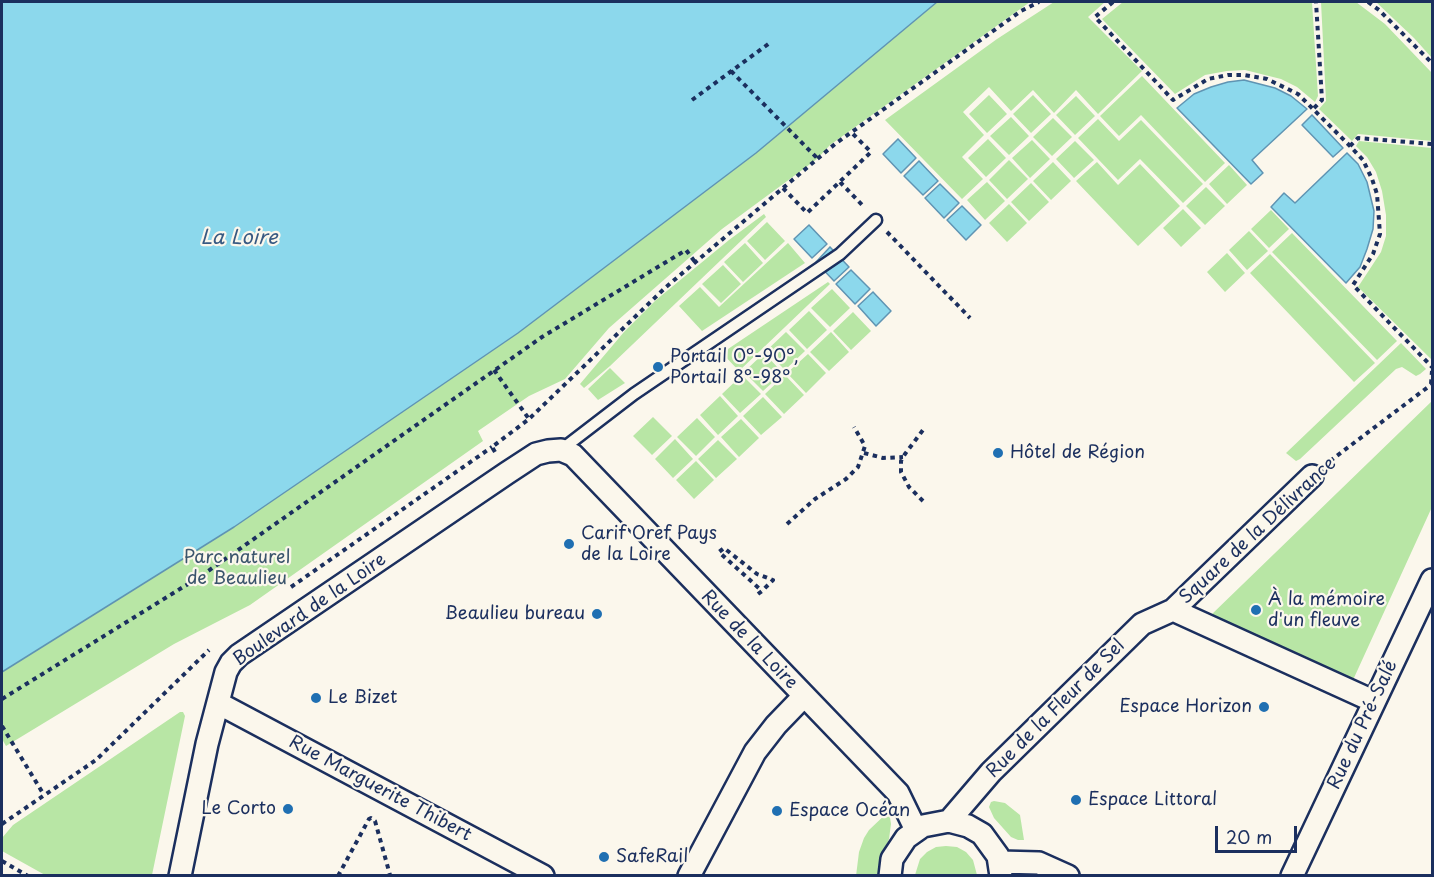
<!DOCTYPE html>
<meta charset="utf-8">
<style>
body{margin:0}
#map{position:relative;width:1434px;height:877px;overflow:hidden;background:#fbf7ec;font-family:"Playpen Sans",sans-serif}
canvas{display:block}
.frame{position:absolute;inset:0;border:3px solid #1b2f5e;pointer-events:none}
.scale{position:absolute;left:1215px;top:826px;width:82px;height:27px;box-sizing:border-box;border:3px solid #1b2f5e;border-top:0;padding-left:8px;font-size:18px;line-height:21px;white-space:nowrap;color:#1b2f5e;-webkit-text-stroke:4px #fbf7ec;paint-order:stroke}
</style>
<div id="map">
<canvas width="1434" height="877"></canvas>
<div class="frame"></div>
<div class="scale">20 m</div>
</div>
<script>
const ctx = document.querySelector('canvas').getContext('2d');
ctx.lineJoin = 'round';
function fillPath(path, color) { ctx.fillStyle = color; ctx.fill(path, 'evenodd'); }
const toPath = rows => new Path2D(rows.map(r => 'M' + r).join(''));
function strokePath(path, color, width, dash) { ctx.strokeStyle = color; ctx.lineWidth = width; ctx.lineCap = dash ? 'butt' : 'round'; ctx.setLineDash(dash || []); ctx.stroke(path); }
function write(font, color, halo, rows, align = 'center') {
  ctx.font = font + ' "Playpen Sans",sans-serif'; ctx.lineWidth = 4.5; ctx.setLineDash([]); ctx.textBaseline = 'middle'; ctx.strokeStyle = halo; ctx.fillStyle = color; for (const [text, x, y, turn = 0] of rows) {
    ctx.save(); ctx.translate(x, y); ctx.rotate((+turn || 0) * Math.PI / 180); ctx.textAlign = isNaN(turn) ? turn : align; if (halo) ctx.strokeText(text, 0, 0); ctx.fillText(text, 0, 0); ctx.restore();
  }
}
fillPath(toPath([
 [937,2,1030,2,830,145,817,159,722,229,609,328,565,379,529,396,478,431,483,441,250,605,174,644,6,746,2,739,2,672,234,527,518,333,756,153],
 [1054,2,1105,2,1088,17,1142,71,1098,114,1076,90,1054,113,1033,90,1011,111,989,87,963,112,984,135,962,157,983,179,962,199,885,120,997,39],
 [1123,2,1312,2,1318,96,1315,102,1297,87,1281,79,1245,70,1227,71,1205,75,1175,94,1102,19],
 [1321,2,1356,2,1385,24,1432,73,1432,141,1358,134,1352,141,1319,109,1326,101],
 [1376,2,1432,2,1432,58,1414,38],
 [1142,76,1225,163,1205,182,1141,115,1119,136,1100,116],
 [989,95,1007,114,987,133,969,114],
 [1033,95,1051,114,1031,133,1013,114],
 [1076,96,1095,116,1075,135,1056,115],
 [1011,117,1029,136,1009,155,990,136],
 [1053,118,1072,137,1052,156,1033,137],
 [1098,119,1119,141,1141,120,1203,184,1183,203,1140,159,1118,180,1078,138],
 [988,139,1006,158,986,177,968,158],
 [1032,140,1050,159,1030,178,1012,158],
 [1075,141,1094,160,1074,178,1056,159],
 [1359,141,1432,148,1432,360,1358,287,1381,252,1386,236,1386,215,1382,191,1376,172,1367,157,1356,146],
 [1009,160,1028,179,1007,199,989,180],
 [1053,162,1071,181,1051,200,1033,181],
 [1097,162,1118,185,1140,164,1180,206,1138,246,1076,181],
 [1229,165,1247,185,1227,204,1209,184],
 [987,182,1005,201,985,220,967,200],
 [1031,183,1049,202,1029,221,1011,202],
 [1206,187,1225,206,1205,225,1186,206],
 [1009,204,1027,223,1007,242,989,223],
 [1183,209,1201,228,1181,247,1163,228],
 [1271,210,1289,229,1269,248,1251,229],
 [764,214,766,217,610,366,584,388,580,384,624,332,656,300,729,240],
 [767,222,785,241,765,260,747,241],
 [1249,231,1268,251,1247,270,1229,250],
 [1292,233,1397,341,1377,360,1272,252],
 [745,243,763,263,743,282,724,262],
 [788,243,805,263,702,331,679,306,700,287,719,307],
 [1227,253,1245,273,1225,292,1207,272],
 [1270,254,1375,363,1354,382,1250,273],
 [723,265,741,284,721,303,702,284],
 [828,282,830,284,739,371,722,353],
 [832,289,850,308,830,327,811,308],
 [809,311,827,330,807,349,789,330],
 [853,312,871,331,851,350,833,331],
 [786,332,805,351,785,370,766,351],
 [831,332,849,352,829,371,810,352],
 [1401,343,1426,369,1420,374,1416,376,1402,367,1396,369,1300,459,1296,461,1286,453],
 [764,353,783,373,763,391,744,372],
 [808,354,826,373,806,393,787,373],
 [610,368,625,383,598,400,588,389],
 [742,375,761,394,740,413,722,394],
 [785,375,804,395,784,414,765,394],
 [720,396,738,416,718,435,700,415],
 [763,397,782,417,761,435,743,416],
 [1432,401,1432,507,1353,680,1211,615],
 [653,417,672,436,652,455,633,436],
 [697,418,715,437,696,456,677,437],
 [741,419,759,438,739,457,721,437],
 [675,439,693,459,673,478,655,459],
 [718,440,737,459,716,478,698,459],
 [696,461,714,480,694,499,676,480],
 [180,712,183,712,185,716,152,875,45,875,2,851,2,838,13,825],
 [994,801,1005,803,1020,815,1024,840,1018,840,1011,837,994,818,989,807,991,802],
 [889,811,891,824,889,839,881,860,879,875,856,876,859,852,864,838,869,830],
 [946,846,957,847,966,852,973,860,977,875,915,875,920,859,927,852,936,847]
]), '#b8e6a5');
const water = toPath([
 [2,2,937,2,756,153,518,333,234,527,2,672,2,2],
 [1244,80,1275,88,1291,96,1307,109,1252,160,1263,173,1251,184,1177,108,1194,94,1211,87,1228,82,1244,80],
 [1312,115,1343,148,1333,157,1302,125,1312,115],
 [898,139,916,158,901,173,883,154,898,139],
 [1347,153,1358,164,1367,182,1374,211,1373,229,1367,249,1360,267,1346,283,1271,207,1284,193,1295,203,1347,153],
 [919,161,938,181,923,195,904,176,919,161],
 [940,184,959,203,944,218,925,198,940,184],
 [962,206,981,225,966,240,947,220,962,206],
 [809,225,827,244,812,258,794,239,809,225],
 [830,247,849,267,834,281,816,262,830,247],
 [851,270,870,289,855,304,836,284,851,270],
 [873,292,891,311,876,326,858,306,873,292]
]);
fillPath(water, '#8cd8ec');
strokePath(water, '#5f94b3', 1.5);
const lane = toPath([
 [561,450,634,394,840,254,876,220]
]);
const street = toPath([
 [1173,610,1373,701],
 [218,703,543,876],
 [949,821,991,772,1142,624,1173,610,1312,476],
 [1000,862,1039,863,1068,876],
 [180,876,207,744,226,672,231,663,239,655,507,473,536,454,548,451,561,450,573,455,898,793,916,830],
 [689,876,755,752,776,725,804,696],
 [890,876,892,859,906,838,923,826,949,821,968,826,982,834,998,856,1001,876],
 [1292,876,1432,580]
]);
strokePath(lane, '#1b2f5e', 15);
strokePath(street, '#1b2f5e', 26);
strokePath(toPath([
 [1113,2,1095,17,1173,100,1208,79,1228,75,1244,75,1267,79,1298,94,1350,146,1363,160,1372,179,1377,194,1380,234,1373,254,1353,285,1432,367],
 [1368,2,1379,10,1432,63],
 [731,71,818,159],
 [692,100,771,42],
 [1314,108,1322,100,1316,2],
 [1350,146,1358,138,1432,144],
 [840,182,864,207],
 [783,188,807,213,871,152,851,132],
 [887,232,970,318],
 [494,370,529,419],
 [1431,384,1432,371],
 [495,452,492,447,529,419,666,287,835,144,1021,11,1039,2],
 [864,453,883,458,903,457],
 [1330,461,1432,384],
 [923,501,909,487,901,472,901,461,905,454,923,430],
 [787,524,815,499,846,479,858,467,865,446,854,427],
 [291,587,492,447],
 [758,594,762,591,773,580,757,574,724,548,719,552,762,591],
 [2,699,201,576,542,337,686,250,695,262],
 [2,726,44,795],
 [2,824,96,760,209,650],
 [2,861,28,876],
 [338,876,369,819,371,818,375,821,390,875]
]), '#1b2f5e', 4, [4.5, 4.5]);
strokePath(lane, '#fbf7ec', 10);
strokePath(street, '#fbf7ec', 21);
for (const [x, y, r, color] of [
 [658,367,6,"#1f6fb2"],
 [998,453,6,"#1f6fb2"],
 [569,544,6,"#1f6fb2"],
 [1256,610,6,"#1f6fb2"],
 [597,614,6,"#1f6fb2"],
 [316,698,6,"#1f6fb2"],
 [1264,707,6,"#1f6fb2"],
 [1076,800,6,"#1f6fb2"],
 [288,809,6,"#1f6fb2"],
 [777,811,6,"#1f6fb2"],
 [604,857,6,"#1f6fb2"]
]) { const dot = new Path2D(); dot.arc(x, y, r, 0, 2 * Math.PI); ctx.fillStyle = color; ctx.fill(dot); strokePath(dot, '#fbf7ec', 2); }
write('18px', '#1b2f5e', '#fbf7ec', [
 ["Portail 0°-90°,",670,357],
 ["Portail 8°-98°",670,378],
 ["Hôtel de Région",1010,453],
 ["Carif Oref Pays",581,534],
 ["de la Loire",581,555],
 ["À la mémoire",1268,600],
 ["d'un fleuve",1268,621],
 ["Beaulieu bureau",585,614,"right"],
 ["Le Bizet",328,698],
 ["Espace Horizon",1252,707,"right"],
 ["Espace Littoral",1088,800],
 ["Le Corto",276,809,"right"],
 ["Espace Océan",789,811],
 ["SafeRail",616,857]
], 'left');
write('18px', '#1b2f5e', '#fbf7ec', [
 ["Square de la Délivrance",1258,531,-43],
 ["Boulevard de la Loire",310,610,-35],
 ["Rue de la Loire",749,640,46],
 ["Rue de la Fleur de Sel",1056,709,-45],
 ["Rue du Pré-Salé",1363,725,-65],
 ["Rue Marguerite Thibert",380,789,28]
]);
write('18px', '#3a546c', '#fbf7ec', [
 ["Parc naturel",237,558],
 ["de Beaulieu",237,579]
]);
write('italic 20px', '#375982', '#fbf7ec', [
 ["La Loire",239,238]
]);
</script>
